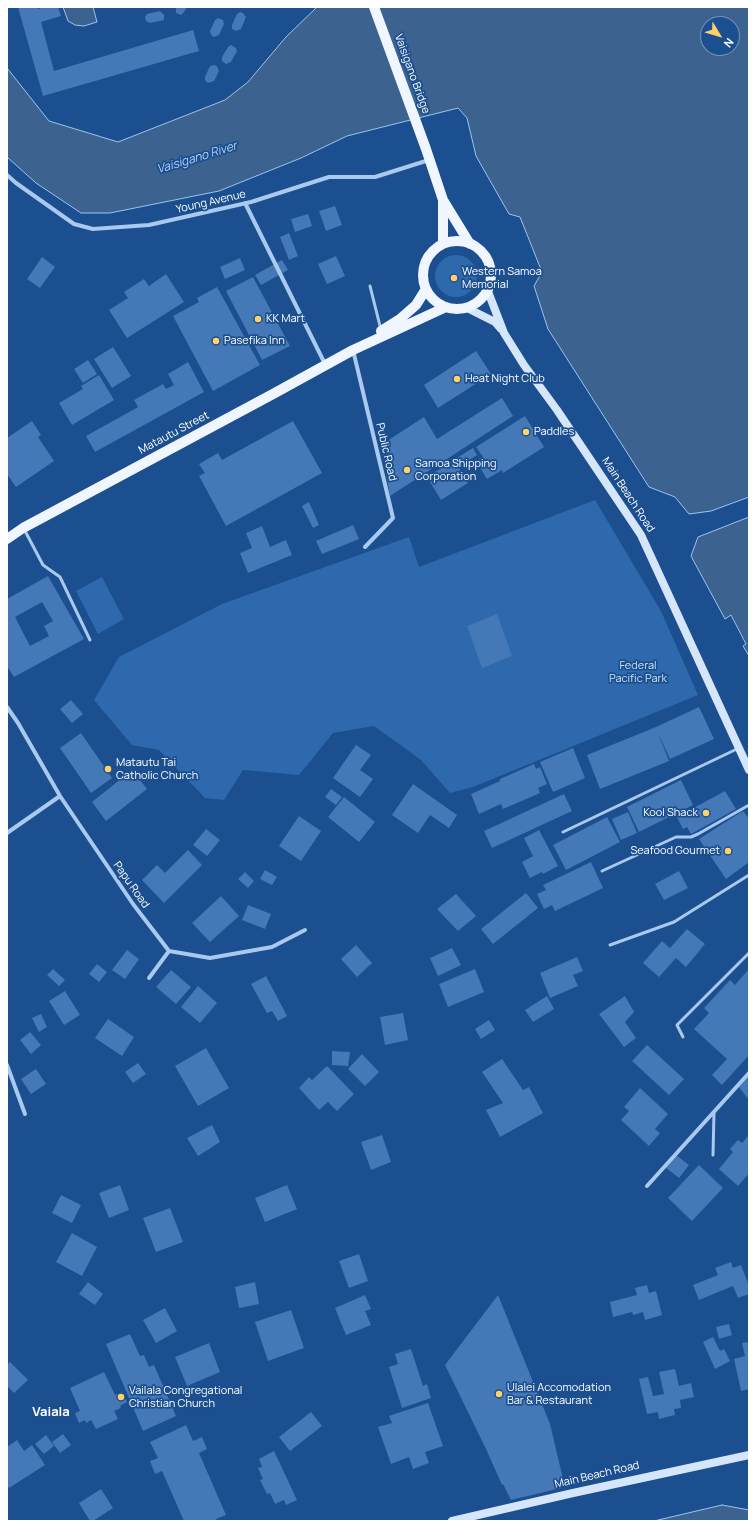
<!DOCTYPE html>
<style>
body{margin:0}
#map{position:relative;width:756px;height:1528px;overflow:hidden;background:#1b4f8f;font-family:Manrope,sans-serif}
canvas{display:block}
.frame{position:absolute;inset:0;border:8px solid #fff;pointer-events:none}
.north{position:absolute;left:700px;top:16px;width:40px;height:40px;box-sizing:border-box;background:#1b4f8f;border:1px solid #7695bc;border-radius:50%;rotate:128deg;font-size:11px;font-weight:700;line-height:16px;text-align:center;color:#fff}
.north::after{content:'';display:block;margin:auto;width:14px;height:18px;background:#ffd166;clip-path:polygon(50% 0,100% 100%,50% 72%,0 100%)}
</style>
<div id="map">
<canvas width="756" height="1528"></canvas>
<div class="frame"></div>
<div class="north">N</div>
</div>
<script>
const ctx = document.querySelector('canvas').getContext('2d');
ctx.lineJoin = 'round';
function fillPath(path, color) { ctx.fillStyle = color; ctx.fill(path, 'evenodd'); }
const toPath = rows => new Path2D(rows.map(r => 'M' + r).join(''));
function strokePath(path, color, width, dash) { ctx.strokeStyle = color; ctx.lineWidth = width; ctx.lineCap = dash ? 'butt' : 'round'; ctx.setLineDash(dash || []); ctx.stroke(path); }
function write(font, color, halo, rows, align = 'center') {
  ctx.font = font + ' Manrope,sans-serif'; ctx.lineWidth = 3.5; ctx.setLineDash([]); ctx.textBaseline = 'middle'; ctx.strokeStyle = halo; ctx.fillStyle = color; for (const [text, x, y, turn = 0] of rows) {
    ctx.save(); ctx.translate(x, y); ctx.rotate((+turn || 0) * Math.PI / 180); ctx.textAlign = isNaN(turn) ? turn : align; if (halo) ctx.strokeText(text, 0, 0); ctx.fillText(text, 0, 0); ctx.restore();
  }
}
fillPath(toPath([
 '435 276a21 21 0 1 1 42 0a21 21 0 1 1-42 0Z',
 [595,500,661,611,698,695,473,787,450,793,421,760,374,726,333,733,299,775,243,770,224,800,205,798,159,750,132,745,94,700,119,657,222,604,409,537,419,567],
 [102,577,124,619,98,634,76,591]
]), '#2e69ad');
const water = toPath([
 [63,7,93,7,97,22,84,26,75,25,68,21,63,7],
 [317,7,749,7,749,497,711,511,689,514,675,497,649,487,548,329,534,286,542,272,520,217,509,214,476,156,467,118,458,108,347,136,301,158,219,191,110,213,81,213,36,183,7,157,7,68,49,121,118,142,225,100,248,82,286,37,317,7],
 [708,24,732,24,732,48,708,48,708,24],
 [749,517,749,656,743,646,746,644,731,615,725,619,691,556,698,537,749,517],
 [722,1505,749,1510,749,1521,654,1521,722,1505]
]);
fillPath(water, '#3c6290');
strokePath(water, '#9cc4f0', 1);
fillPath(toPath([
 [18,7,37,7,38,9,43,7,58,7,61,16,41,22,54,71,193,30,199,51,43,96],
 [176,7,187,7,184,12,181,15,176,13],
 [160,11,164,15,164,20,150,23,146,21,145,17,147,14],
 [240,12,243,13,246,17,241,29,236,31,232,29,232,25,237,14],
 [218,18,223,20,224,24,219,35,214,37,211,35,210,31,215,20],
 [231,45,236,48,237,51,231,62,226,64,222,61,222,57,228,47],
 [214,65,217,66,219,71,214,81,208,83,205,80,205,77,210,66],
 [335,206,342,225,326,231,319,211],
 [308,214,312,226,295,232,291,219],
 [289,233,298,256,289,260,280,237],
 [336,256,345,276,327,284,318,264],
 [42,257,55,267,40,288,27,279],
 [240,258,245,270,225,279,220,267],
 [282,260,288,270,261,285,255,275],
 [166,274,184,302,127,338,109,310,128,298,124,292,144,279,149,286],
 [253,277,290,346,262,360,226,291],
 [217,287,260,365,213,391,173,316,199,302,197,298],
 [113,347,131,376,112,388,94,359],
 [476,351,491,374,438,408,424,385],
 [88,360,97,374,83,383,74,369],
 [188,362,204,392,95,452,86,436,138,407,134,400,163,384,166,389,174,385,168,374],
 [99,375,114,400,72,425,59,403,83,389,81,386],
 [502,398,513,416,390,496,381,445,424,417,437,439],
 [525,416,544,447,503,473,502,470,487,479,476,461,483,457,476,447],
 [32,421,41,435,38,437,54,461,16,487,7,474,7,438],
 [293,421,322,473,226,526,199,476,205,473,199,464,218,453,222,460],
 [473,448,477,455,460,466,455,459],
 [454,460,468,483,441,500,427,477],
 [309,502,319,525,313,528,302,506],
 [353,525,359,539,322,554,316,541],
 [262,526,270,547,286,540,292,555,248,573,240,553,252,548,246,533],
 [48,576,84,639,14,677,7,666,7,599],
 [42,602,53,621,44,626,49,636,30,646,15,617],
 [497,614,512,656,482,668,467,626],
 [71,700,83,714,72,723,60,709],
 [699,707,714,739,670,759,658,733,669,761,600,789,587,755,656,727],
 [81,733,112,778,91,793,60,748],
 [356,745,371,755,360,770,373,779,360,797,333,778],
 [573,748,585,778,553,792,540,762],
 [534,764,536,769,540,767,547,784,538,788,540,793,503,809,501,804,479,814,471,794,500,781,500,779],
 [132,770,147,789,106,821,92,802],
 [681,780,693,805,639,832,627,807],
 [413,784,457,815,449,828,430,815,418,833,392,815],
 [331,789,342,797,336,805,325,797],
 [725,791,736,809,691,834,687,827,683,829,677,817],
 [564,794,572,811,492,848,484,831],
 [344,797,375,822,359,842,328,817],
 [743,811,749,819,749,862,726,879,699,839],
 [628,812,637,833,621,840,612,819],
 [299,816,321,831,301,861,279,846],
 [607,817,620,842,566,870,553,845],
 [206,829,220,840,207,856,193,845],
 [539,830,558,866,543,874,542,872,530,878,522,862,533,856,524,838],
 [188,850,202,865,164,903,142,880,157,865,165,873],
 [591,862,603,888,555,911,552,905,544,909,537,894,546,890,543,885],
 [265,870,277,877,272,885,260,879],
 [679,871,688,888,664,900,655,884],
 [245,872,254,881,248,888,238,879],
 [526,893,538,908,493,944,481,929],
 [456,894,476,916,458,931,437,909],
 [221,896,239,916,210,942,192,923],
 [248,905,271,914,265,929,242,920],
 [687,929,705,944,686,967,676,958,659,977,643,963,662,941,670,948],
 [356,945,372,963,357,977,341,959],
 [452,948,461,965,438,976,430,958],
 [127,950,139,959,125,979,112,970],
 [577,957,583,971,573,975,578,986,550,998,540,973],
 [97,964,107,972,99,982,89,974],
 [53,969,65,980,59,986,47,975],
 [475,969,484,992,448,1007,439,984],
 [749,969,749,1055,722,1085,712,1075,727,1059,694,1029,709,1013,704,1008,730,980,735,985],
 [171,970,191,987,176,1004,156,987],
 [266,976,287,1016,278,1021,272,1011,267,1013,251,984],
 [198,986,217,1003,200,1023,181,1007],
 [65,991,80,1015,64,1025,49,1001],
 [547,996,554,1009,533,1022,525,1010],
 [625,996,634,1012,625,1022,636,1038,624,1047,599,1014],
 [403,1013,408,1040,385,1045,380,1017],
 [41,1014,47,1027,39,1032,32,1018],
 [108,1019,134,1037,122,1056,95,1038],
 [489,1020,495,1030,481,1039,475,1029],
 [30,1032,41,1045,31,1054,20,1040],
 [647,1045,684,1079,669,1095,632,1061],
 [206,1048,229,1088,198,1106,175,1066],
 [332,1051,350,1052,348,1066,332,1065],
 [362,1054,379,1072,365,1086,348,1069],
 [502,1059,523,1090,529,1087,543,1113,500,1137,486,1110,503,1103,482,1072],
 [138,1063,146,1074,133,1083,125,1072],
 [327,1066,354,1094,337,1111,328,1102,319,1110,299,1088,309,1077,312,1080],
 [36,1069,46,1084,31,1094,21,1079],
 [749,1074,749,1100,738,1086],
 [640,1088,668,1114,655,1129,660,1133,649,1146,621,1120,629,1111,624,1107],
 [212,1125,220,1142,198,1156,187,1138],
 [382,1135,391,1162,371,1170,361,1142],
 [749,1135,749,1173,738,1186,719,1169,733,1152,730,1149,738,1140,742,1143],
 [676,1155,689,1165,679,1178,666,1168],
 [699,1165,723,1188,692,1221,668,1198],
 [120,1185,129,1210,109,1218,99,1193],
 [287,1185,297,1209,265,1222,255,1198],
 [61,1195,81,1205,72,1223,52,1213],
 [170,1208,183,1242,156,1252,143,1218],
 [72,1233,97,1247,82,1276,56,1262],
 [359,1254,368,1281,349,1288,339,1261],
 [731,1262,733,1268,741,1265,749,1286,749,1294,738,1298,733,1286,699,1300,693,1285,718,1275,715,1268],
 [88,1282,103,1294,95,1305,79,1294],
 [255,1282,259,1304,239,1308,235,1287],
 [647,1285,649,1293,656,1291,662,1315,645,1320,643,1312,633,1315,632,1312,613,1317,610,1302,637,1295,635,1288],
 [365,1295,371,1309,365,1311,371,1325,346,1335,335,1308],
 [498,1295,550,1424,565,1487,511,1500,503,1484,502,1485,486,1449,445,1365],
 [165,1308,177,1331,156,1343,143,1320],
 [291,1310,304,1348,268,1361,255,1322],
 [729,1324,732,1335,719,1339,716,1327],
 [130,1334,140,1356,144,1355,149,1367,154,1365,176,1416,143,1431,106,1344],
 [713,1337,720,1351,724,1349,730,1361,715,1369,703,1342],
 [749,1342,749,1389,741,1391,734,1359,745,1356,742,1343],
 [209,1343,220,1372,187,1386,175,1357],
 [411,1349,423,1386,427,1384,431,1398,402,1408,389,1367,398,1364,395,1354],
 [10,1362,28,1380,14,1393,7,1386,7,1365],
 [675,1369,679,1386,691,1383,694,1397,680,1400,681,1408,674,1409,675,1415,659,1419,658,1412,647,1414,639,1379,648,1377,653,1396,664,1394,659,1372],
 [104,1372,115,1395,122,1392,127,1402,120,1406,121,1408,114,1411,118,1419,96,1429,91,1420,86,1423,85,1420,79,1423,75,1413,80,1411,70,1388],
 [428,1403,443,1446,425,1452,429,1463,413,1469,409,1457,391,1464,378,1427,392,1423,389,1416],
 [311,1412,322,1426,290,1451,279,1437],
 [186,1425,193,1441,202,1437,207,1449,199,1453,226,1515,216,1519,217,1521,184,1521,162,1471,155,1474,150,1461,158,1458,150,1442],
 [63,1434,71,1445,60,1453,52,1442],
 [46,1435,54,1446,44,1454,35,1444],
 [17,1440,24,1451,32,1445,45,1465,9,1488,7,1485,7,1447],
 [274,1451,297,1500,286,1505,284,1500,275,1504,270,1493,267,1494,260,1480,263,1479,258,1468,262,1467,259,1459],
 [101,1489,113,1508,93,1521,90,1521,79,1503]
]), '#4478b7');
strokePath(toPath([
 [370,286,381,330],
 [24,529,43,565,60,577,90,640],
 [563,832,739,748],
 [602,871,676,837,691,837,698,834,749,805],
 [610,945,674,922,749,875],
 [683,1037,677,1025,749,953],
 [713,1155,714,1112]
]), '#a9c9ee', 3);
strokePath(toPath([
 [7,175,16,183,74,224,93,229,149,225,251,202,329,177,375,177,429,160],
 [245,203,325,364],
 [353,350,393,518,365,547],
 [7,707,18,723,60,796,133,904,169,951,210,958,272,947,305,930],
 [7,833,60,796],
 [149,978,169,951],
 [7,1065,25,1114],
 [647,1186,749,1073]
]), '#a9c9ee', 4);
strokePath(toPath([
 [487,289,504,333,524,365,557,410,641,535,749,770],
 [467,308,495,322,501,329],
 [452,1521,573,1493,749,1455]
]), '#d6e6fa', 8);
strokePath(toPath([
 [374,7,426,149,443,200,470,244],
 '423 275a34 34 0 1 1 68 0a34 34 0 1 1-68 0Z',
 [443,244,443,200],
 [381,331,400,319,416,305,426,289],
 [7,539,23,528,273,394,353,350,446,307]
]), '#f0f6ff', 10);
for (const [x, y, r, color] of [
 [454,278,4,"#ffd166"],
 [258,319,4,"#ffd166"],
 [216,341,4,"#ffd166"],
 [457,379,4,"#ffd166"],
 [526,432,4,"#ffd166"],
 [407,470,4,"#ffd166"],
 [108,769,4,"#ffd166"],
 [706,813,4,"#ffd166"],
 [728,851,4,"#ffd166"],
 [499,1394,4,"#ffd166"],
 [121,1397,4,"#ffd166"]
]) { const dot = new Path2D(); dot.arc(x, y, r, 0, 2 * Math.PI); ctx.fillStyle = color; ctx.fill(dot); strokePath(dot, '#1b4f8f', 1.5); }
write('11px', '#fff', '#1b4f8f', [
 ["Vaisigano Bridge",412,74,70],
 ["Young Avenue",211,202,-13],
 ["Matautu Street",174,433,-28],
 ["Public Road",386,452,77],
 ["Main Beach Road",628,495,57],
 ["Papu Road",131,885,55],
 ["Main Beach Road",597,1475,-13]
]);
write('11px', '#fff', '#1b4f8f', [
 ["Western Samoa",462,272],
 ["Memorial",462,285],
 ["KK Mart",266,319],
 ["Pasefika Inn",224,341],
 ["Heat Night Club",465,379],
 ["Paddles",534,432],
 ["Samoa Shipping",415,464],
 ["Corporation",415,477],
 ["Matautu Tai",116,763],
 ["Catholic Church",116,776],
 ["Kool Shack",698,813,"right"],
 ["Seafood Gourmet",720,851,"right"],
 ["Ulalei Accomodation",507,1388],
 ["Bar & Restaurant",507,1401],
 ["Vailala Congregational",129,1391],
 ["Christian Church",129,1404]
], 'left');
write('11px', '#cfe3fa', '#1b4f8f', [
 ["Federal",638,666],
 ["Pacific Park",638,679]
]);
write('italic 12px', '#b5d3f5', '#1b4f8f', [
 ["Vaisigano River",197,158,-17]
]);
write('bold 13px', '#fff', '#1b4f8f', [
 ["Vaiala",51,1412]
]);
</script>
